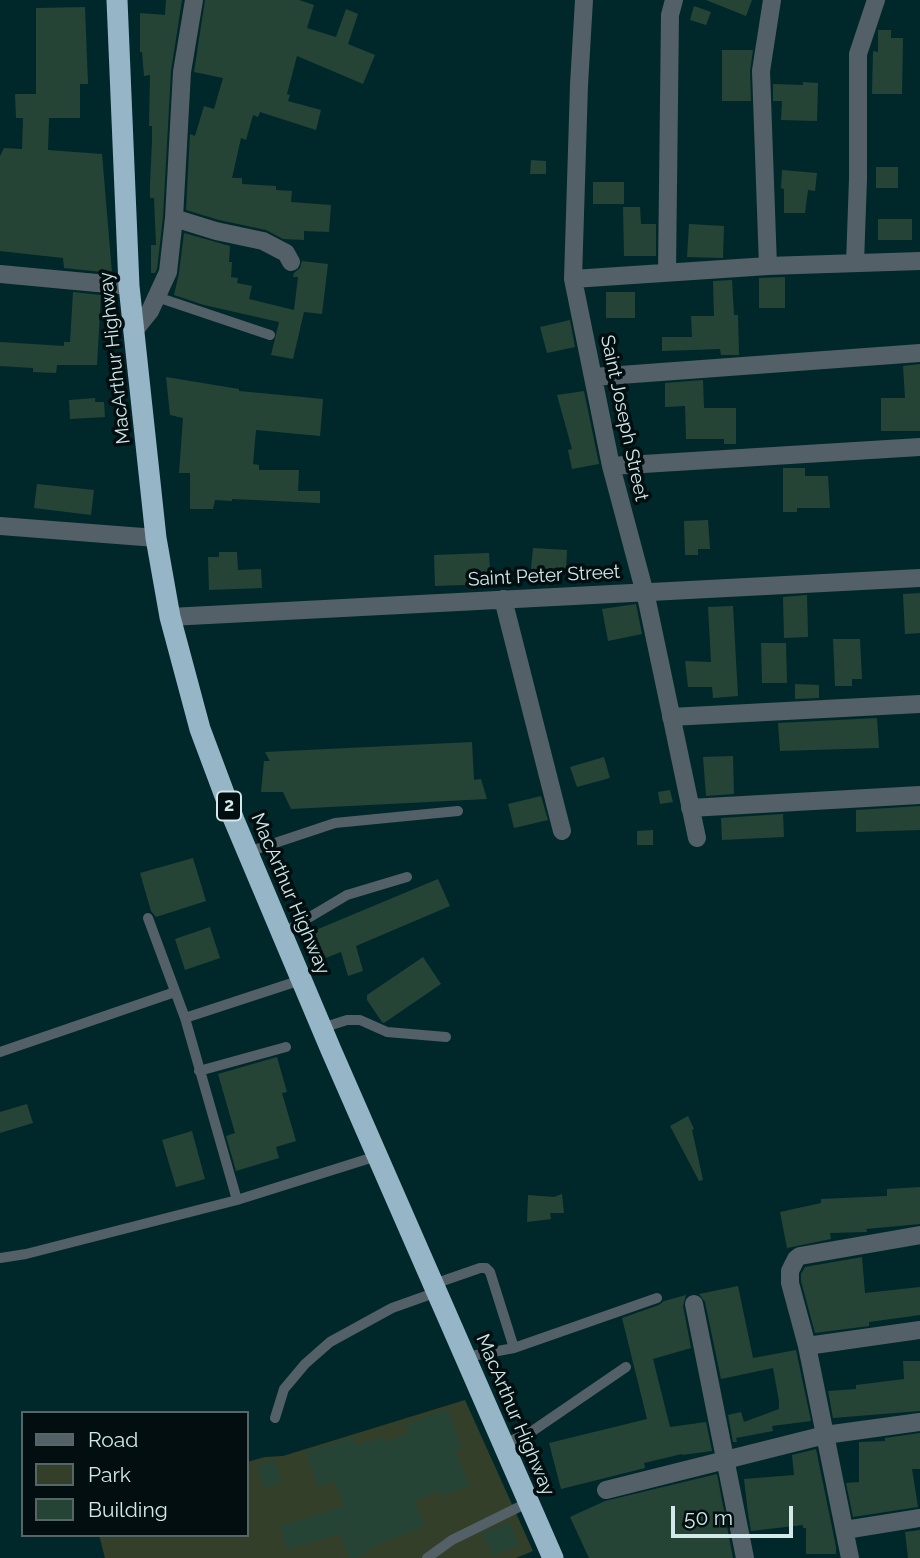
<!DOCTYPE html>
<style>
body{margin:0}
#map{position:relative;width:920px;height:1558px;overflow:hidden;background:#00282a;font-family:Raleway,sans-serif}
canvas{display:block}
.legend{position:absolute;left:21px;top:1411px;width:228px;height:126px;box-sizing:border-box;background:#020e0f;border:2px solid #566566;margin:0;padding:9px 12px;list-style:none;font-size:21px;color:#d3e8e9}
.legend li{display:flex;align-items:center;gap:14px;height:35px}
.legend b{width:35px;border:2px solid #566566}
.scale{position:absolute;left:671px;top:1506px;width:122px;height:32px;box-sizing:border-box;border:4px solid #d3e8e9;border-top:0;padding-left:9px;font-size:21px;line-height:24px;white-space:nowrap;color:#d3e8e9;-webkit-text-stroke:5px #020e0f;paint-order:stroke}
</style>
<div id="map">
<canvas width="920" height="1558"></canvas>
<ul class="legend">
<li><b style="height:9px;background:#536067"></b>Road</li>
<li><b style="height:19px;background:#343f29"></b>Park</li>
<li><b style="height:19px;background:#254436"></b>Building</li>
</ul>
<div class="scale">50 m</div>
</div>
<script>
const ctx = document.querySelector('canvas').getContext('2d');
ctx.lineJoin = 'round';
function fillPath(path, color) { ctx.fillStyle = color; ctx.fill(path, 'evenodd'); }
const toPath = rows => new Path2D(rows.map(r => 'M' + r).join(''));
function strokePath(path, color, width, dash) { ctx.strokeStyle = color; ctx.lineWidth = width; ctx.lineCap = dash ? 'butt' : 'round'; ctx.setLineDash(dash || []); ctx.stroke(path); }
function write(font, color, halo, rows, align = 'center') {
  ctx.font = font + ' Raleway,sans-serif'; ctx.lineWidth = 7; ctx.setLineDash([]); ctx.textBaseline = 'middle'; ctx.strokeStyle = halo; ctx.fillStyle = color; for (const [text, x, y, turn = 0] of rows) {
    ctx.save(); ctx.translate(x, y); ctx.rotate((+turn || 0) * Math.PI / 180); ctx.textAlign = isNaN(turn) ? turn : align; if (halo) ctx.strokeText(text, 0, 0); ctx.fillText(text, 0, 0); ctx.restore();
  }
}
fillPath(toPath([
 [465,1400,533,1551,516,1558,105,1558,99,1535,247,1535,247,1462,265,1457,283,1456]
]), '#343f29');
fillPath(toPath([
 [166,0,182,0,171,71,163,217,157,269,155,273,151,273,151,245,156,245,154,198,150,198,150,184,152,141,152,126,149,126,150,75,144,76,142,52,140,52,140,13,165,15],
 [205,0,299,0,314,5,307,28,336,37,346,9,358,14,348,44,375,55,363,84,297,56,287,94,290,95,288,101,321,110,316,130,260,112,258,117,253,115,246,140,241,138,232,178,242,178,242,184,276,186,276,190,292,191,291,202,331,205,329,232,304,231,304,240,283,239,266,230,219,220,186,210,190,134,195,136,204,106,214,109,223,78,194,72],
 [706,0,752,0,746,16],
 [694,6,711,12,706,25,690,20],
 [85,7,88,84,80,84,80,118,49,118,48,150,102,154,112,273,64,268,63,258,0,251,0,156,4,148,22,149,23,118,16,118,15,94,36,94,36,8],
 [878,30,891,30,891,38,903,38,902,94,872,94,873,51,878,52],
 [722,50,753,50,750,71,751,101,722,101],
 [803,82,818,83,817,121,781,120,782,101,773,101,773,84,803,85],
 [531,160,546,161,546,174,530,174],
 [876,167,898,167,898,188,876,188],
 [782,170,817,173,815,191,808,190,805,213,784,213,784,189,781,188],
 [593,182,624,182,624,204,593,204],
 [623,207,640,207,641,224,656,224,656,256,624,256],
 [878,219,912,219,912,240,878,240],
 [689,224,724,226,723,258,687,257],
 [184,233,230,246,229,262,232,262,231,277,238,278,237,283,252,286,249,299,294,310,298,277,293,277,294,273,300,268,302,261,328,264,322,314,304,312,293,359,271,355,279,322,204,305,174,295,179,273],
 [785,277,785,308,759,308,759,278],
 [732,280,734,315,738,315,739,355,721,355,720,349,662,351,662,337,692,337,691,316,714,316,713,281],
 [73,292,101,295,97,365,57,365,56,373,33,372,33,368,0,366,0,342,64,346,64,342,70,342],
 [606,292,635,292,635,318,606,318],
 [570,320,575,347,547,353,540,327],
 [920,364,920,431,881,431,881,398,905,398,903,366],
 [166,377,239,389,239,391,323,399,320,436,256,430,253,464,259,465,259,470,299,470,298,491,320,491,320,503,232,499,232,501,215,500,213,509,190,509,190,473,179,473,183,418,170,415],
 [703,380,704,408,736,408,736,444,724,444,724,439,686,439,685,406,665,407,665,383],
 [584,391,599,464,572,469,568,450,572,449,557,395],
 [95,398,95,402,104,402,105,417,70,419,69,400],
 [783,468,805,468,805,476,828,476,830,508,797,508,797,512,783,512],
 [37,484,94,490,91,515,34,508],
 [708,520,710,549,698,549,698,555,685,555,684,521],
 [533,548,567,550,566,572,531,569],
 [219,552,237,552,238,570,261,569,262,588,209,590,208,557,219,557],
 [489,553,491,584,435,586,434,555],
 [920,593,920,633,905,634,903,594],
 [807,595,808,637,784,638,783,597],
 [636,604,642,634,608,641,602,609],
 [733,606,738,696,713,698,712,687,688,687,685,661,711,662,708,607],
 [833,639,860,639,862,679,852,679,852,686,835,686],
 [761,643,786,643,787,683,762,683],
 [795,684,819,685,819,698,795,699],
 [877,718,879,748,780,751,778,723],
 [472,742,474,780,481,779,487,799,291,809,283,792,261,792,264,761,270,761,265,752],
 [733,756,734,794,706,796,703,757],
 [604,757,610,778,577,787,570,767],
 [670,790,673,802,660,804,658,792],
 [541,796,548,820,514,828,508,804],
 [920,806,920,830,856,832,856,810],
 [783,814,784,837,722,840,721,818],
 [653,830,653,845,637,845,637,831],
 [193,858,206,901,156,917,151,911,140,873],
 [438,879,450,906,356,946,363,971,348,976,341,952,323,959,311,932],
 [210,927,220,958,185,970,175,939],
 [423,957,441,984,384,1023,382,1022,367,1000,367,995],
 [277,1057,287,1092,282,1093,296,1141,276,1147,279,1158,236,1171,226,1136,235,1133,218,1074],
 [27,1104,33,1123,0,1133,0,1112],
 [688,1116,694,1129,692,1130,703,1180,699,1181,670,1126],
 [192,1131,205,1179,176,1187,162,1140],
 [920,1187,920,1224,866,1229,867,1232,830,1233,831,1239,787,1248,780,1212,821,1203,821,1199,887,1196,887,1189],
 [562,1194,564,1213,550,1213,551,1219,527,1222,528,1195,554,1197],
 [862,1257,865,1293,920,1287,920,1315,869,1322,869,1326,815,1333,801,1281,801,1274,805,1267],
 [738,1286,753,1358,796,1350,811,1421,772,1426,773,1431,736,1438,737,1442,733,1442,728,1415,741,1412,744,1422,779,1409,779,1401,773,1368,721,1379,705,1302,699,1294],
 [686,1295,683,1306,691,1348,653,1359,670,1427,706,1422,712,1451,682,1455,682,1454,644,1463,645,1468,561,1489,549,1443,647,1419,622,1318,659,1305,664,1301],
 [903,1361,920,1361,920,1411,833,1418,828,1391,856,1389,856,1385,904,1379],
 [448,1409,462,1448,455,1451,470,1485,442,1497,439,1491,414,1501,424,1526,366,1550,367,1553,354,1558,350,1558,340,1534,287,1550,280,1526,344,1506,334,1481,318,1487,306,1452,353,1437,355,1445,383,1438,384,1442,409,1433,406,1424],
 [920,1433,920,1469,912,1469,918,1507,853,1517,846,1483,859,1482,859,1442,885,1441,885,1438],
 [816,1449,836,1547,836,1554,806,1554,806,1528,803,1528,803,1525,751,1531,748,1513,744,1479,794,1475,792,1455],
 [275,1460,282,1482,264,1488,257,1466],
 [717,1474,733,1558,589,1558,570,1517,605,1501],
 [510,1522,519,1545,492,1556,482,1533],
 [920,1530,920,1558,908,1558,905,1532]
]), '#254436');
strokePath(toPath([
 [157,297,270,335],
 [248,852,335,823,458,811],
 [148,918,185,1018,237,1200],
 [283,933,347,895,407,877],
 [185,1018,301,980],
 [322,1028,347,1020,360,1020,387,1032,446,1037],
 [0,1052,175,992],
 [199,1071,286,1047],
 [0,1258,26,1254,237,1200,377,1156],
 [434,1284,480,1268,486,1268,490,1272,514,1348,657,1298],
 [466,1357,514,1348],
 [275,1418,284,1389,305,1364,330,1342,392,1308,437,1292],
 [503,1444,531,1432,626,1367],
 [427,1558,452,1540,529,1502]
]), '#536067', 10);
strokePath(toPath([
 [584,0,579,85,573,279,611,466,647,601,697,838],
 [174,218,216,231,263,241,286,253,291,262],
 [855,263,858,179,858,54,876,0],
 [768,266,761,71,772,0],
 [667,272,670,15,674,0],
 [0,274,129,286],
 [573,279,768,266,920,261],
 [134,331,150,311,168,272,174,218,182,72,194,0],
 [593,377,920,353],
 [611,466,920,447],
 [0,526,156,538],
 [503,599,562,831],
 [170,617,920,578],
 [671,717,920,704],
 [690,808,920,795],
 [694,1304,745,1558],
 [807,1346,920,1330],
 [606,1490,825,1435,920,1422],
 [845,1530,920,1518],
 [850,1558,807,1346,790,1283,790,1271,796,1259,800,1256,920,1235]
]), '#536067', 18);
strokePath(toPath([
 [117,0,129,286,156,538,170,617,200,729,234,820,331,1050,553,1558]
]), '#96b6c8', 21);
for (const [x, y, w] of [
 [229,806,24]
]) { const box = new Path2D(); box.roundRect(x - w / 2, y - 14.5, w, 29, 5); ctx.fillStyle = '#020e0f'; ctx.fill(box); strokePath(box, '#d3e8e9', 2); }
write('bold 18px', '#d3e8e9', null, [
 ["2",229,806]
]);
write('19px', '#d3e8e9', '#020e0f', [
 ["MacArthur Highway",115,358,-96],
 ["Saint Joseph Street",624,418,78],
 ["Saint Peter Street",544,576,-3],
 ["MacArthur Highway",290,894,67],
 ["MacArthur Highway",515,1415,67]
]);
</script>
